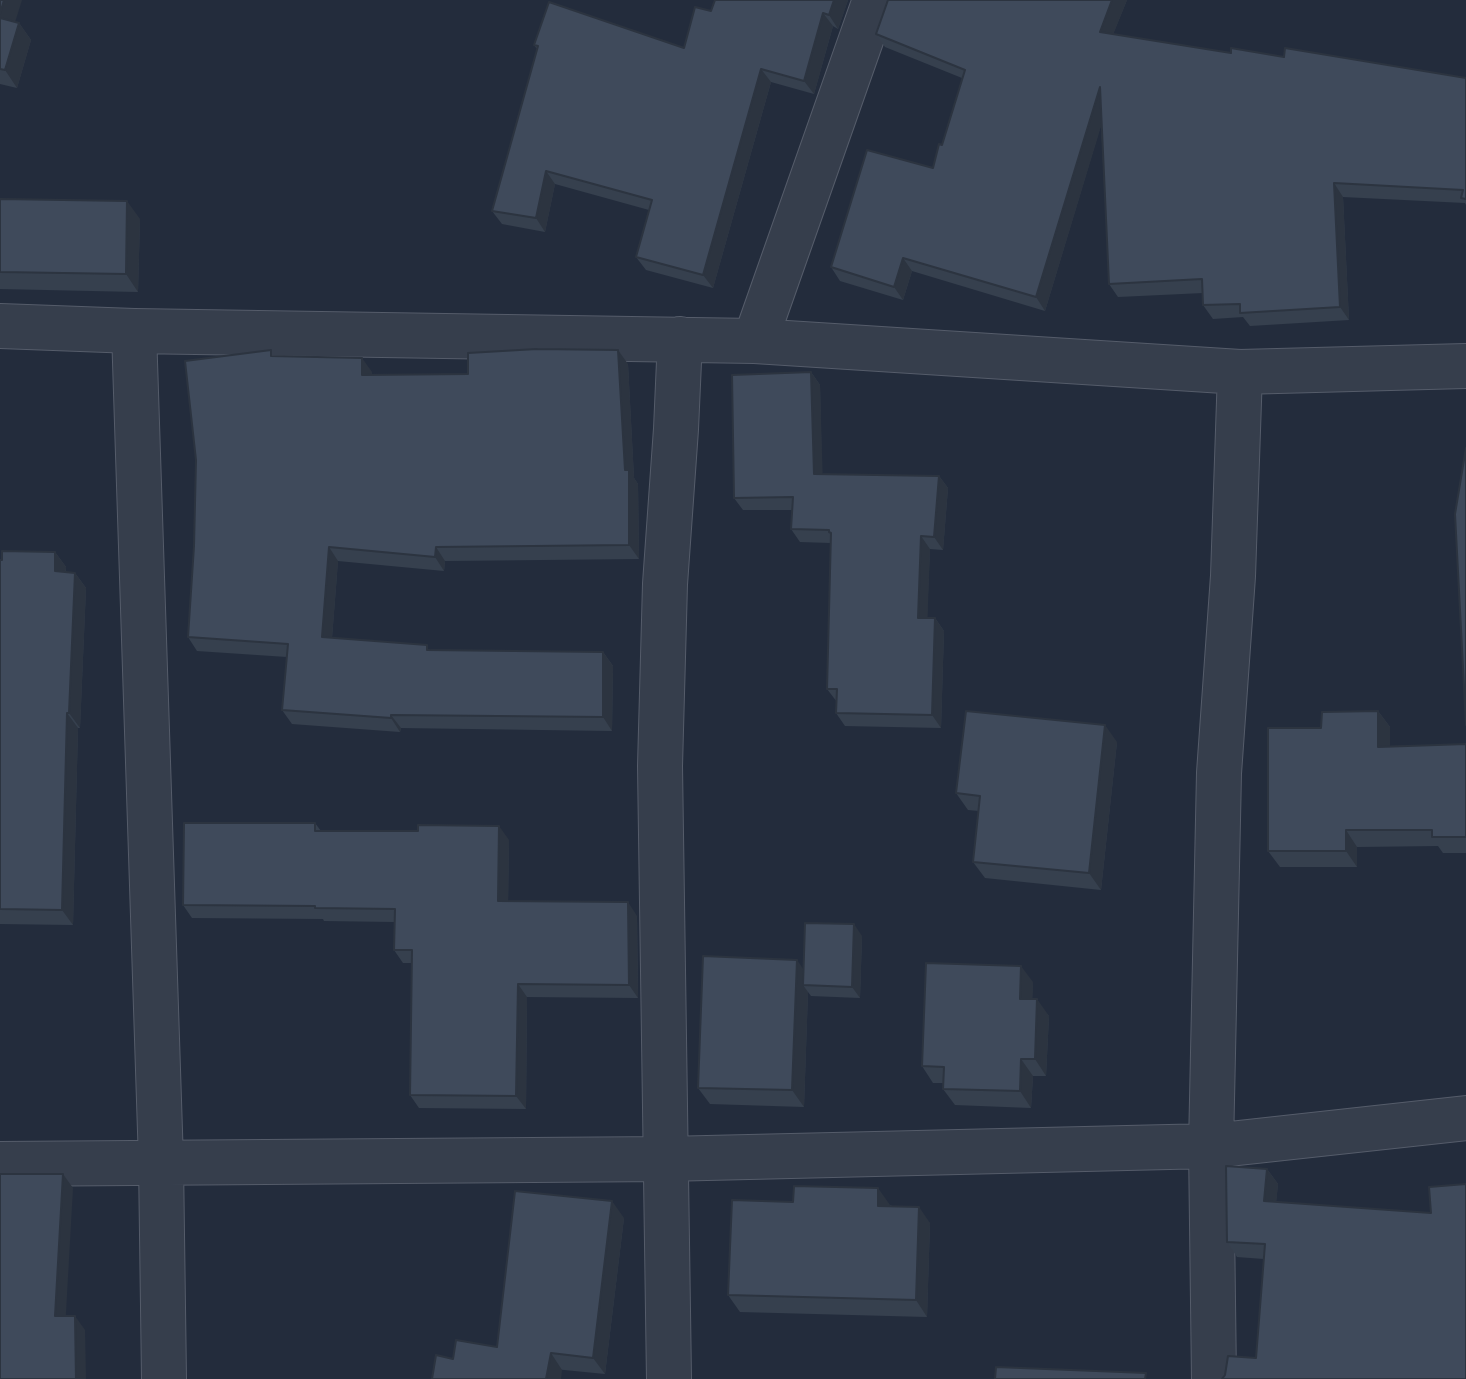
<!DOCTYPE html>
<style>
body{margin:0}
canvas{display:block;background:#232c3c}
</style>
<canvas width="1466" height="1379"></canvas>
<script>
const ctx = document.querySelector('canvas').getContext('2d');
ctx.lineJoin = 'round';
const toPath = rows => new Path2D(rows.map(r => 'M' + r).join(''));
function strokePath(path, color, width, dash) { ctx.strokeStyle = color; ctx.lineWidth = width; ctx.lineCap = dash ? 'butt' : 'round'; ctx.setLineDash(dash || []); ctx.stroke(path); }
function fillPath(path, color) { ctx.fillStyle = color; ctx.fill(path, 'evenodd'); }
const minor = toPath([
 [0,326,134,331,755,341,1240,372,1466,366],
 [134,331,161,1162,164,1379],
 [755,341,875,0],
 [0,1164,665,1159,1211,1146,1466,1118],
 [669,1379,660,766,665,584,676,429,680,339],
 [1214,1379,1211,1146,1219,773,1233,576,1240,372]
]);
strokePath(minor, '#555c6a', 46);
strokePath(minor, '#363e4c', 44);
fillPath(toPath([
 [0,0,15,22,19,23,31,40,17,88,0,84],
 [715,0,848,0,838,29,833,26,814,94,771,82,713,288,646,270,636,257,649,210,555,184,545,232,502,224,492,211,537,49,534,45,684,48,711,11],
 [1127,0,1113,34,1231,53,1284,57,1466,78,1466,205,1465,203,1343,197,1349,320,1250,326,1243,317,1213,319,1203,305,1203,293,1118,297,1109,284,1101,125,1045,311,912,271,903,300,840,281,831,267,933,168,942,145,962,78,885,47,876,34],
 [0,199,140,219,138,292,0,289],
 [275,356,372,372,372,375,468,374,628,364,634,478,638,484,639,559,445,561,444,571,338,561,332,638,431,650,603,652,613,666,612,731,401,728,400,732,292,724,282,710,287,657,197,651,188,637,194,546,196,460],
 [811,372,820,385,822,474,939,476,948,488,943,550,930,549,927,618,935,618,944,631,941,728,845,726,836,713,837,702,827,689,831,543,800,542,791,529,792,510,743,510,734,498],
 [55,552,66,567,66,572,75,573,86,588,80,728,78,728,73,925,0,924,0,560],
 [1378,711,1390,727,1390,746,1466,744,1466,853,1443,853,1438,846,1357,847,1357,867,1280,867,1268,851,1321,728],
 [1117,742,1101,890,985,878,973,862,979,811,968,810,956,793],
 [315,823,321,831,509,840,508,901,637,916,638,998,527,997,526,1109,419,1108,410,1095,412,963,403,963,394,950,395,922,324,921,323,919,192,918,183,905],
 [862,936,860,998,811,996,808,992,804,1107,710,1104,698,1088,803,969],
 [1033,982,1032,999,1049,1016,1046,1076,1033,1076,1031,1108,955,1105,943,1089,943,1083,933,1083,922,1066],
 [1267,1169,1278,1184,1276,1202,1431,1213,1466,1184,1256,1358,1264,1259,1237,1257,1227,1242],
 [890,1205,930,1223,927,1317,740,1312,728,1295],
 [624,1218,605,1374,453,1359,497,1347]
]), '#36404e');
fillPath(toPath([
 [4,0,22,0,11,35,0,19,0,14],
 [834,0,848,0,838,29,829,15],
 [1112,0,1127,0,1109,45,1100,32],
 [823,13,833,26,814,94,804,81],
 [19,23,31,40,17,88,5,70],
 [761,69,771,82,713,288,703,275],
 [1100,87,1109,100,1045,311,1036,297],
 [546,171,555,184,545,232,536,218],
 [1334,183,1343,197,1349,320,1340,307],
 [127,201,140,219,138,292,126,274],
 [903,258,912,271,903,300,894,287],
 [618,350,628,364,634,478,638,484,639,559,629,545],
 [362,358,372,372,371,389,362,375],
 [811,372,820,385,823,487,814,474],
 [939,476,948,488,943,550,934,537],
 [921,536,930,549,927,631,918,618],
 [329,547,338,561,331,651,322,637],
 [436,547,445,561,444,571,435,557],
 [55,552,66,567,65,586,55,571],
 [75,573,86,588,80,728,69,713],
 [935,618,944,631,941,728,932,715],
 [603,652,613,666,612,731,603,717],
 [1378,711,1390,727,1390,763,1378,747],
 [67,713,78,728,73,925,62,910],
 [391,715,401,728,400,732,391,718],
 [1105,725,1117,742,1101,890,1089,873],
 [499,826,509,840,508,914,498,901],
 [1346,830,1357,847,1357,867,1346,851],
 [628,902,637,916,638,998,629,985],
 [854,924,862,936,860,998,852,987],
 [797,960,808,976,803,985,808,992,804,1107,792,1090],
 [1021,966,1033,982,1032,1015,1020,999],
 [518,984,527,997,526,1109,516,1096],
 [1037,999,1049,1016,1046,1076,1035,1059],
 [1021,1059,1033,1076,1031,1108,1020,1091],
 [1267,1169,1278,1184,1275,1216,1264,1201],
 [63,1174,73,1188,65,1330,55,1316],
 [878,1188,890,1205,889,1222,878,1206],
 [612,1201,624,1218,605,1374,593,1358],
 [919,1207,930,1223,927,1317,916,1300],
 [75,1316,85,1330,86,1379,76,1379],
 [551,1353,562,1370,561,1379,546,1379]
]), '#2c3440');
const building = toPath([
 [0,0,4,0,0,14,0,0],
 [715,0,834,0,829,15,823,13,804,81,761,69,703,275,636,257,652,200,546,171,536,218,492,211,538,46,534,45,549,2,684,48,695,7,711,11,715,0],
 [888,0,1112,0,1100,32,1231,53,1231,48,1284,57,1285,48,1466,78,1466,199,1461,198,1463,190,1334,183,1340,307,1240,313,1240,304,1203,305,1202,279,1109,284,1100,87,1036,297,903,258,894,287,831,267,867,150,933,168,939,144,942,145,965,70,876,34,888,0],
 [0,18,19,23,5,70,0,69,0,18],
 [0,199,127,201,126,274,0,272,0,199],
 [537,349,618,350,625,470,629,470,629,545,436,547,435,557,329,547,322,637,427,645,427,650,603,652,603,717,391,715,391,718,282,710,288,644,188,637,194,546,196,460,185,361,271,350,271,356,362,358,362,375,468,374,468,353,537,349],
 [811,372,814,474,939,476,934,537,921,536,918,618,935,618,932,715,836,713,837,689,827,689,831,533,829,532,829,530,791,529,793,497,734,498,732,375,811,372],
 [1466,448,1466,725,1455,514,1466,448],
 [2,551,55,552,55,571,75,573,69,713,67,713,62,910,0,909,0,560,2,560,2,551],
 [966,711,1105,725,1089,873,973,862,980,796,956,793,966,711],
 [1378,711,1378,747,1466,744,1466,837,1432,837,1432,830,1346,830,1346,851,1268,851,1268,728,1321,728,1322,712,1378,711],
 [184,823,315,823,315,831,418,831,418,825,499,826,498,901,628,902,629,985,518,984,516,1096,410,1095,412,950,394,950,395,909,315,908,315,906,183,905,184,823],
 [805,923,854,924,852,987,803,985,805,923],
 [703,956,797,960,792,1090,698,1088,703,956],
 [926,963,1021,966,1020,999,1037,999,1035,1059,1021,1059,1020,1091,943,1089,944,1067,922,1066,926,963],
 [1226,1166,1267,1169,1264,1201,1431,1213,1429,1187,1466,1184,1466,1379,1222,1379,1225,1375,1228,1356,1256,1358,1265,1244,1227,1242,1226,1166],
 [0,1174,63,1174,55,1316,75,1316,76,1379,0,1379,0,1174],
 [794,1186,878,1188,878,1206,919,1207,916,1300,728,1295,732,1200,793,1202,794,1186],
 [515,1191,612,1201,593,1358,551,1353,546,1379,432,1379,436,1355,453,1359,456,1340,497,1347,515,1191],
 [996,1367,1146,1373,1145,1379,995,1379,996,1367]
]);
fillPath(building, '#3f4a5b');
strokePath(building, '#2c3440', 2);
</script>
